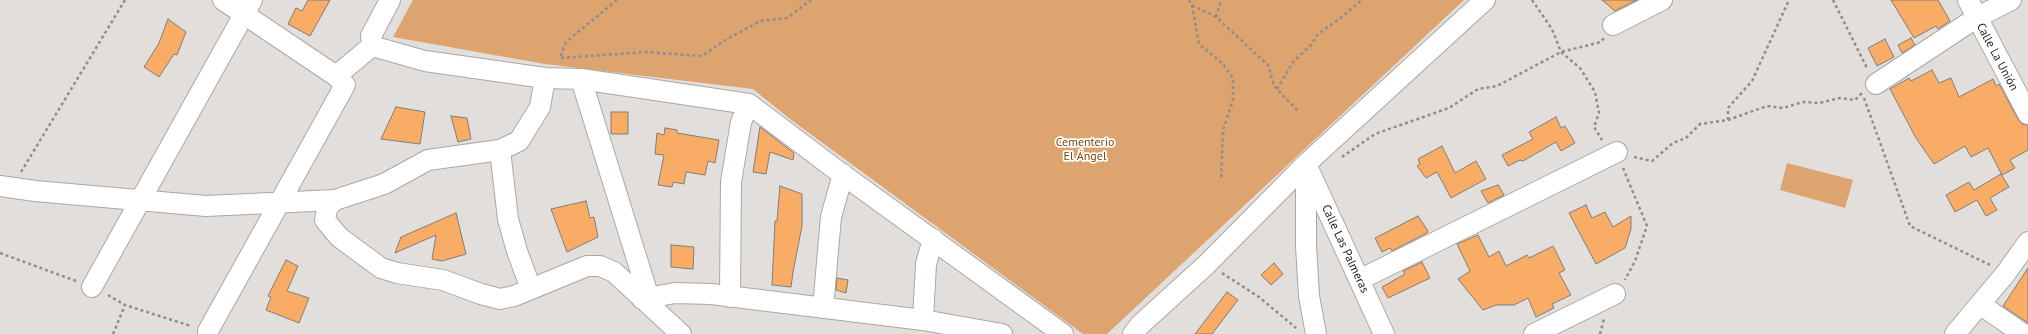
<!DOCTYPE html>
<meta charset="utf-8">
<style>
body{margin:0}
canvas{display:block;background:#e2dedb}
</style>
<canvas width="2028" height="334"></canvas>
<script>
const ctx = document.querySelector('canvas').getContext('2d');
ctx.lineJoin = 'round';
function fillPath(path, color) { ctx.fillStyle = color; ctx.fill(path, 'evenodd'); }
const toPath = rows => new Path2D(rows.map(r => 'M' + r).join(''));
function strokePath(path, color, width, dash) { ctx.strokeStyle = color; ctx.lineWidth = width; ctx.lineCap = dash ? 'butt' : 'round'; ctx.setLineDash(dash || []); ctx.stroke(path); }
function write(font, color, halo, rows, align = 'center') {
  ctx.font = font + ' "PT Sans",sans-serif'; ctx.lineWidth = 3.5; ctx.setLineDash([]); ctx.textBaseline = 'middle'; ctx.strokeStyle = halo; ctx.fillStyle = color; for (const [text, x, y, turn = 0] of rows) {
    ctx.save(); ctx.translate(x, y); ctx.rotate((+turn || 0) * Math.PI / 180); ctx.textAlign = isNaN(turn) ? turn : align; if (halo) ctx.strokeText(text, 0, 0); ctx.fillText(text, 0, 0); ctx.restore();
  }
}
fillPath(toPath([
 [413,0,1464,0,1107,334,1083,334,790,119,753,89,545,64,393,37],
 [1787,163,1853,180,1845,208,1780,190]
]), '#dda470');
const building = toPath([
 [308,0,330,0,310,36,288,24,296,8,302,11,308,0],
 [1602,0,1637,0,1615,11,1602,0],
 [1891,0,1938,0,1950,21,1938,29,1936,26,1914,38,1891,0],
 [168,19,186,32,177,55,174,54,159,77,144,67,159,43,168,19],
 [1911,38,1915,45,1902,53,1898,45,1911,38],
 [1885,39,1894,57,1877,66,1868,48,1885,39],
 [1932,70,1939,83,1951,78,1959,97,1993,79,1996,86,1999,84,2018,119,2022,124,2028,125,2028,150,2010,160,2015,168,2002,175,1988,148,1971,157,1965,146,1934,164,1916,138,1890,89,1909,78,1911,81,1932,70],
 [396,107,425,112,420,144,381,139,396,107],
 [611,112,628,112,628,134,611,134,611,112],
 [451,116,467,118,471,139,458,142,451,116],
 [1556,117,1561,128,1565,126,1575,143,1561,151,1556,142,1523,161,1520,160,1508,166,1502,155,1533,139,1529,132,1556,117],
 [760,127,794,153,793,160,770,152,766,174,753,172,760,127],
 [665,128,677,130,677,133,719,140,715,163,708,161,705,175,686,172,684,184,673,182,672,187,658,185,664,155,655,154,657,133,664,135,665,128],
 [1442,146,1455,173,1476,161,1486,179,1451,198,1437,172,1426,178,1417,166,1420,164,1418,159,1442,146],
 [2001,174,2009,187,1990,198,1997,210,1986,216,1977,200,1955,212,1946,195,1969,182,1974,190,2001,174],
 [1498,185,1504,195,1488,203,1481,191,1498,185],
 [780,186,802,194,802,226,793,272,791,287,772,285,775,221,777,221,780,186],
 [586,201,590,218,594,217,598,237,567,252,551,209,586,201],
 [1586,205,1592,218,1605,212,1613,227,1631,216,1631,229,1625,248,1596,264,1569,213,1586,205],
 [456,213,466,254,442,261,432,259,436,235,395,253,401,237,456,213],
 [1418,216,1428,231,1427,233,1392,251,1390,248,1382,252,1375,238,1418,216],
 [1478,235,1489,257,1499,251,1506,266,1527,255,1529,258,1553,246,1565,270,1559,273,1571,295,1552,304,1554,308,1536,317,1528,298,1514,305,1496,305,1483,310,1458,279,1470,271,1457,244,1478,235],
 [671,245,694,247,693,269,671,267,671,245],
 [286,260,298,266,287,291,309,298,299,323,266,310,271,297,268,296,286,260],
 [1422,262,1430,278,1388,298,1382,287,1405,274,1403,271,1422,262],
 [1274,263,1283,274,1271,285,1261,275,1274,263],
 [2028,268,2028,323,2003,306,2028,268],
 [837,278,848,280,846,293,836,290,837,278],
 [1227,292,1238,300,1212,334,1195,334,1227,292]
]);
fillPath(building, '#f8ac65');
strokePath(building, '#817d7b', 1);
const minor = toPath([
 [223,0,336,76],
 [390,0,371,36,372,46,425,61,545,78,581,79,749,104,835,169,1063,334],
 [1968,0,2028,114],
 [1613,25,1662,0],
 [581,79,649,298],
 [1876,84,1976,18,2011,0],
 [500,150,508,219,517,251,531,289],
 [1306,164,1384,334],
 [1306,170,1306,246,1309,296,1316,334],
 [0,186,35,191,206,206,335,200,384,184,428,160,500,150,519,141,540,107,545,78],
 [335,200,327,208,325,220,339,237,381,268,397,273,443,280,481,294,500,299,514,296,587,266,600,266,614,272,681,334],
 [1359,280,1617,152],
 [92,287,252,0],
 [730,297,731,182,741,122,749,104],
 [642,299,675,293,711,294,923,320,1002,334],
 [1981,305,2023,334],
 [823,308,831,217,843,174],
 [923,320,926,264,933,239],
 [208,331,345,85,336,76,372,46],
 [1133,334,1140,325,1206,265,1306,164,1485,0],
 [1534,334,1615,294],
 [1955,334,2006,273,2028,242]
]);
strokePath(minor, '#aba7a4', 22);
strokePath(toPath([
 [617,0,566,42,560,58,646,52,702,56,722,42,760,21,787,18,811,0],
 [1189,0,1192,5,1216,17,1268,65,1274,86,1298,111],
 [1532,0,1552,29,1561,52,1580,68,1595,92,1599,113,1594,127,1602,140],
 [1833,0,1867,68],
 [1192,5,1199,44,1222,63,1233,78,1233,100,1223,130,1221,180],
 [1216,17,1221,0],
 [1277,89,1293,62,1311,45,1318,34,1339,19,1362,0],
 [1864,98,1910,226,1990,265],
 [1728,120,1728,108,1752,81,1789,0],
 [1342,157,1375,134,1449,108,1478,89,1497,86,1561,52,1601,42,1604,38],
 [1634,157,1652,161,1673,143,1686,138,1700,124,1728,120,1767,106,1783,108,1803,102,1819,103,1840,98,1855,100,1862,93],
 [1623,168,1647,226,1635,261,1625,280],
 [21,172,125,0],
 [0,253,76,281],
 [1222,273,1259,297,1296,328],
 [108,295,125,305,191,326],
 [113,334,125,305],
 [1600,334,1604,319]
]), '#908d8b', 2.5, [3, 3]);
strokePath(minor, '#fff', 20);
write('12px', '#1d1c1b', '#fff', [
 ["Calle La Unión",1997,57,62],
 ["Calle Las Palmeras",1345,249,65]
]);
write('12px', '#784711', '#fff', [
 ["Cementerio",1085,143],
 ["El Ángel",1085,157]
]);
</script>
